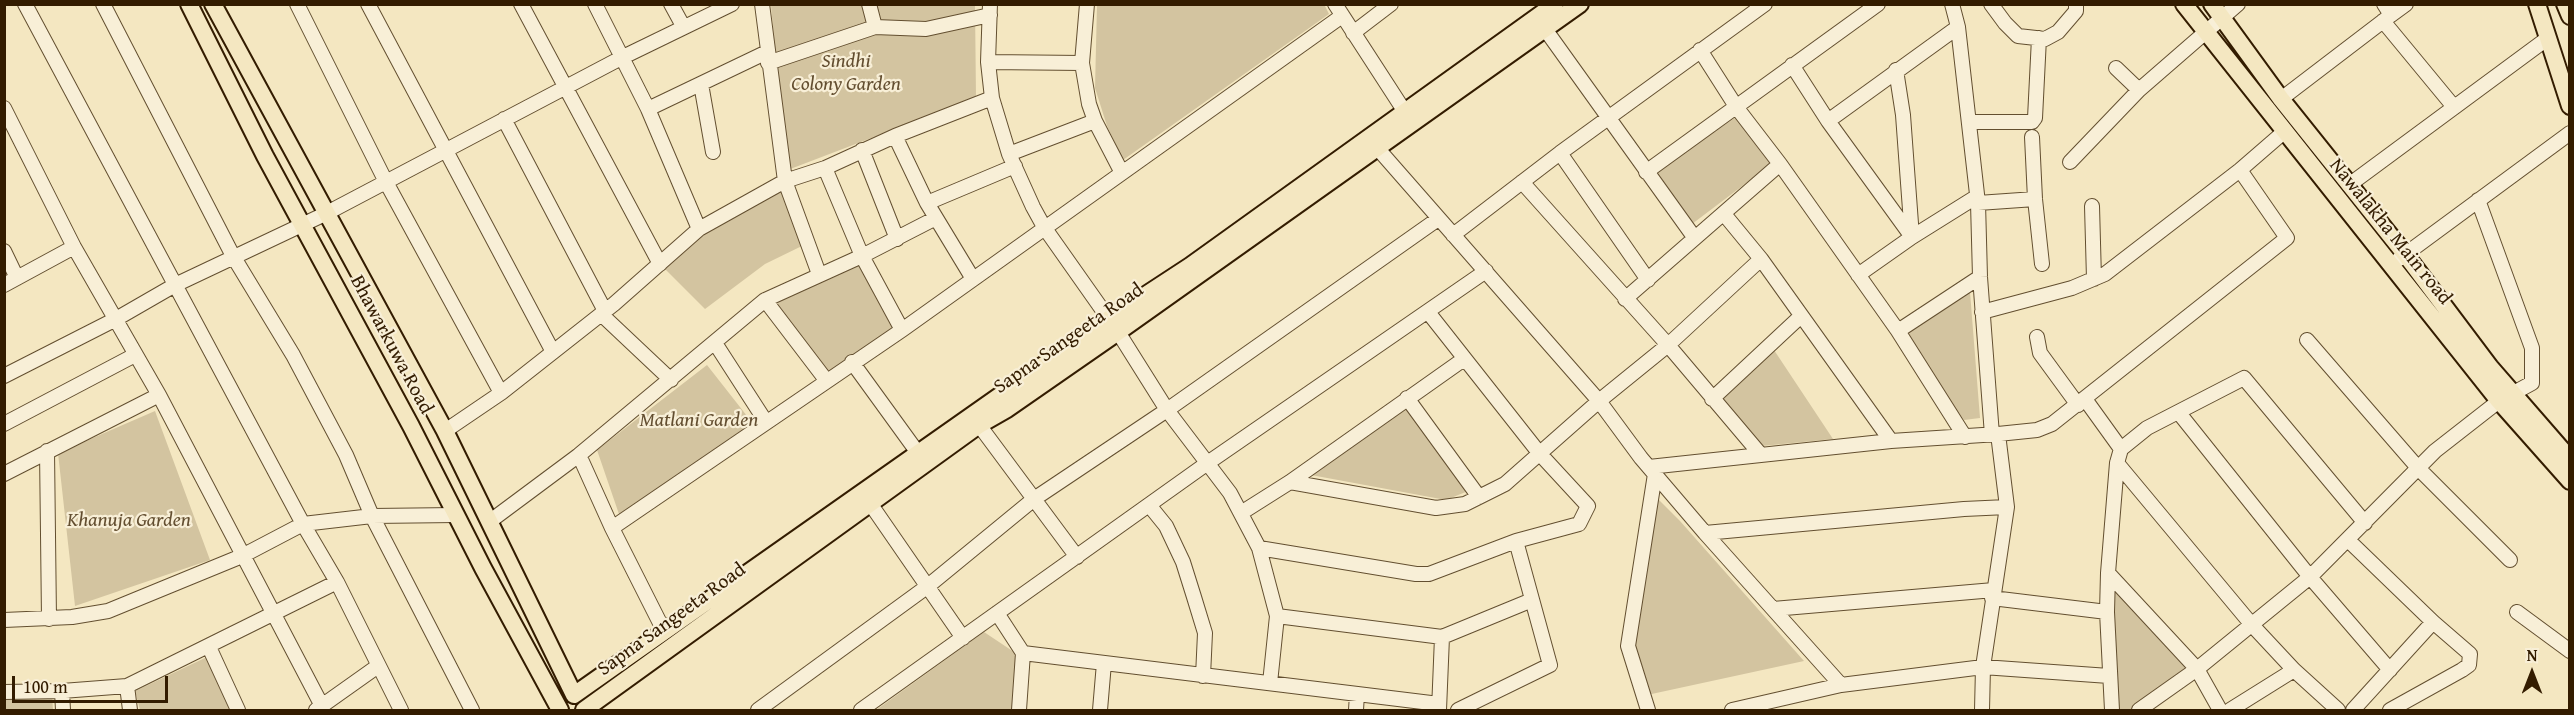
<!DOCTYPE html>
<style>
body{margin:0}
#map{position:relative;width:2574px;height:715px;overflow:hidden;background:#f4e7c1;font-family:"Gentium Book Plus",serif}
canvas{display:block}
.frame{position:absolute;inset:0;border:6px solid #331c00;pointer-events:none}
.north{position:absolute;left:2502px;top:643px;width:60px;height:60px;-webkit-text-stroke:4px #f8efd7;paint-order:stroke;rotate:0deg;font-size:16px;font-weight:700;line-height:24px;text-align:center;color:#331c00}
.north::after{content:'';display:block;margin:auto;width:21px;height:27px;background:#331c00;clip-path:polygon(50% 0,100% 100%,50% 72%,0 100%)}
.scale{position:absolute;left:12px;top:676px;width:156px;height:27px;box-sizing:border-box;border:3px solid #331c00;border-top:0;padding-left:8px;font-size:18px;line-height:21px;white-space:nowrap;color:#331c00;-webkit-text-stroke:4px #f8efd7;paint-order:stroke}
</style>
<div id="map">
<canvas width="2574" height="715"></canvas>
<div class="frame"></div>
<div class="north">N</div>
<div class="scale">100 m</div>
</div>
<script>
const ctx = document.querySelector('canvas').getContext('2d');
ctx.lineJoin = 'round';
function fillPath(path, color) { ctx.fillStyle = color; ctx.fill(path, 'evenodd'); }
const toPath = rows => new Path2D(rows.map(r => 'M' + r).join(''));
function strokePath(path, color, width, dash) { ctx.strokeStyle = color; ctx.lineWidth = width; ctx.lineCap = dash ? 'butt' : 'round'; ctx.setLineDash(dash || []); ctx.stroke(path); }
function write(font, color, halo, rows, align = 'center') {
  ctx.font = font + ' "Gentium Book Plus",serif'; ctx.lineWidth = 4.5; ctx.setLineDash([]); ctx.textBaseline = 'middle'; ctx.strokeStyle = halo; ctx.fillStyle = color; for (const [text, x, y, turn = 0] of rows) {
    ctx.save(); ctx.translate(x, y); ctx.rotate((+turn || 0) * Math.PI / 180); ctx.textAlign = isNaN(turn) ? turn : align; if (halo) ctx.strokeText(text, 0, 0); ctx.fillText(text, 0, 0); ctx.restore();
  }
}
fillPath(toPath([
 [1324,4,1329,14,1123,160,1107,126,1095,88,1097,5],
 [771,5,975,5,976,98,785,171],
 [1738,116,1774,162,1692,224,1656,170],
 [785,181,806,244,765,264,705,309,660,264,699,229],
 [862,256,902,330,826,380,765,300],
 [1970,292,1980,418,1964,420,1903,336],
 [1774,350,1833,439,1762,446,1721,398],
 [707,365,758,430,621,520,597,450],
 [1406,407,1468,491,1446,500,1311,475],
 [155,411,210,560,75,606,58,453],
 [1657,498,1680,521,1804,661,1647,695,1631,647],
 [2108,573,2197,669,2139,710,2120,710,2111,707],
 [984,632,1017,654,1015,710,876,710],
 [207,657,233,710,140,710,135,691],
 [52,695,53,710,5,710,4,696]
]), '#d3c4a0');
const minor = toPath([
 [25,4,303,524,337,582,401,710],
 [103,4,233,256,293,355,346,455,372,516,472,710],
 [297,4,386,182,501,393],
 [368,4,553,352],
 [521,4,660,264],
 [595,4,648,109,699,229],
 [671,4,683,26],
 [762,4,785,181,819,274],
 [869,4,875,27],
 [990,4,988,62,992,98,1009,154,1033,207,1044,227,1118,332,1167,410,1230,493,1259,548,1277,616,1270,683],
 [1087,4,1082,63,1089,104,1095,121,1122,173],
 [1335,4,1405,112],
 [1952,4,1958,27,1978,203,1980,277,1992,435],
 [1991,4,2005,23,2018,36,2045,39,2058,32,2076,11,2076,4],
 [2384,4,2391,15,2406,4],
 [2383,21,2454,107],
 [1545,29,1694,237],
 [1353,33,1391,4],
 [1700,50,1737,108,1780,164,1898,331,1965,437],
 [988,62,1082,63],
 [768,63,875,27,926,29,990,15],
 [1792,65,1828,121,1912,237],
 [2116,68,2139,90],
 [1896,70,1903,115,1912,237],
 [701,84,713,152],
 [2281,99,2391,15],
 [4,108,74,247,159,395,322,706],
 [648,109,767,52],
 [504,119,605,311],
 [1828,121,1958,27],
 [1970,122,2032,122,2035,118,2039,38],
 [895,136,927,203,973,279],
 [2032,137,2035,199,2042,264],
 [1372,142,1599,401,1641,458,1705,533,1841,685],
 [862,150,897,239],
 [1560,153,1648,280],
 [1009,154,1095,121],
 [2070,162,2139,90,2238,4],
 [825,168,862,256,902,330],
 [1646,172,1878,4],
 [1522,182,1668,345,1761,455],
 [2349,185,2548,38],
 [927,203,1015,166],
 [1978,203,2035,199],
 [2092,206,2094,279],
 [1724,214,1761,259,1891,441],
 [1453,235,1560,153,1765,4],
 [4,251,17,278],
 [2399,259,2570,133],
 [1858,275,1912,237,1976,197],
 [4,285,74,247],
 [1625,299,1780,164],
 [765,300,826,380],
 [1982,312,2072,288,2105,274,2240,170,2285,131],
 [601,314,671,380],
 [1898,331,1980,277],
 [2037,337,2040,353,2078,405],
 [2307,340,2419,469,2510,560],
 [715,343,766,422],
 [852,362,918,453],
 [4,376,116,319,175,285,325,214,623,57,732,4],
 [1407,398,1479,497],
 [1712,399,1801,316],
 [2085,399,2121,449],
 [2179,413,2310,577,2390,670],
 [4,424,135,355],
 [979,425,1077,557],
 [445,431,501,393,614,304,699,229,785,181,825,168,895,136,992,98],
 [47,451,49,619],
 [579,455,612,528,664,631],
 [2117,463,2252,625,2294,670,2338,710],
 [1649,467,1891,441,1998,434,2037,430,2052,424,2287,238,2240,170],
 [4,474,159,395],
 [1290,482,1436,508,1465,504,1505,484,1599,401,1668,345,1761,259],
 [865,496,963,638],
 [1149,505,1166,526,1183,562,1194,597,1205,633,1203,676],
 [1241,513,1290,482,1464,359],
 [489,522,579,455,765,300,862,256,936,218],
 [612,528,902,330,1342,16],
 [1705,533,1964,509,2007,507],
 [2348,540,2433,622,2470,654,2469,665,2462,670,2390,710],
 [1259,548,1416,574,1429,574,1516,541,1579,524,1588,506,1540,454,1428,312],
 [2108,573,2197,669,2220,710],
 [1992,598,2107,612],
 [1773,609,1994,590],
 [2517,612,2570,651],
 [997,613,1023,653,1019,710],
 [1277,616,1442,637,1532,600],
 [4,620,72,617,108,611,242,556,303,524,372,516,456,515],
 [209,647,238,710],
 [1023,653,1439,704],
 [127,686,130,710],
 [62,691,63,710],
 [4,692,62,691,127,686,337,582],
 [316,710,378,666],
 [758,710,928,586,1034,499,1167,410,1438,219],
 [861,710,1209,462,1486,271],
 [1100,710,1104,663],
 [1356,710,1357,694],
 [1439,710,1442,637],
 [1458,710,1550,665,1516,541],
 [1648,710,1628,646,1655,474],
 [1732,710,1841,685,1983,667,2109,676],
 [1982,710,1983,667,2007,507,1998,434],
 [2112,710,2107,612,2108,573,2117,463,2121,449,2147,428,2244,378,2365,523],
 [2139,710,2197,669,2310,577,2435,451,2499,401,2532,383,2532,348,2478,200],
 [2230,710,2294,670],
 [2353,710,2433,622]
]);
const major = toPath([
 [189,4,265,156,411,426,483,568,560,710],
 [213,4,445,431,574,695,1109,319,1190,266,1555,4],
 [2184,4,2499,401,2570,481],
 [2212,4,2281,99,2405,254,2490,367,2570,459],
 [2537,4,2570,106],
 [2565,4,2570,16],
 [584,710,979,425,1007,409,1118,332,1580,4]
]);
strokePath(minor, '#634f30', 16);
strokePath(major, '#331c00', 20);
strokePath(minor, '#f8efd7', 14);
strokePath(major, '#f4e7c1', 16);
write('italic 20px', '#634e30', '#f8efd7', [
 ["Sindhi",846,62],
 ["Colony Garden",846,85],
 ["Matlani Garden",699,421],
 ["Khanuja Garden",129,521]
]);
write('20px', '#331c00', '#f8efd7', [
 ["Nawalakha Main road",2390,232,51],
 ["Sapna Sangeeta Road",1069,339,-35],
 ["Bhawarkuwa Road",391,345,62],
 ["Sapna Sangeeta Road",672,620,-36]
]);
</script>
